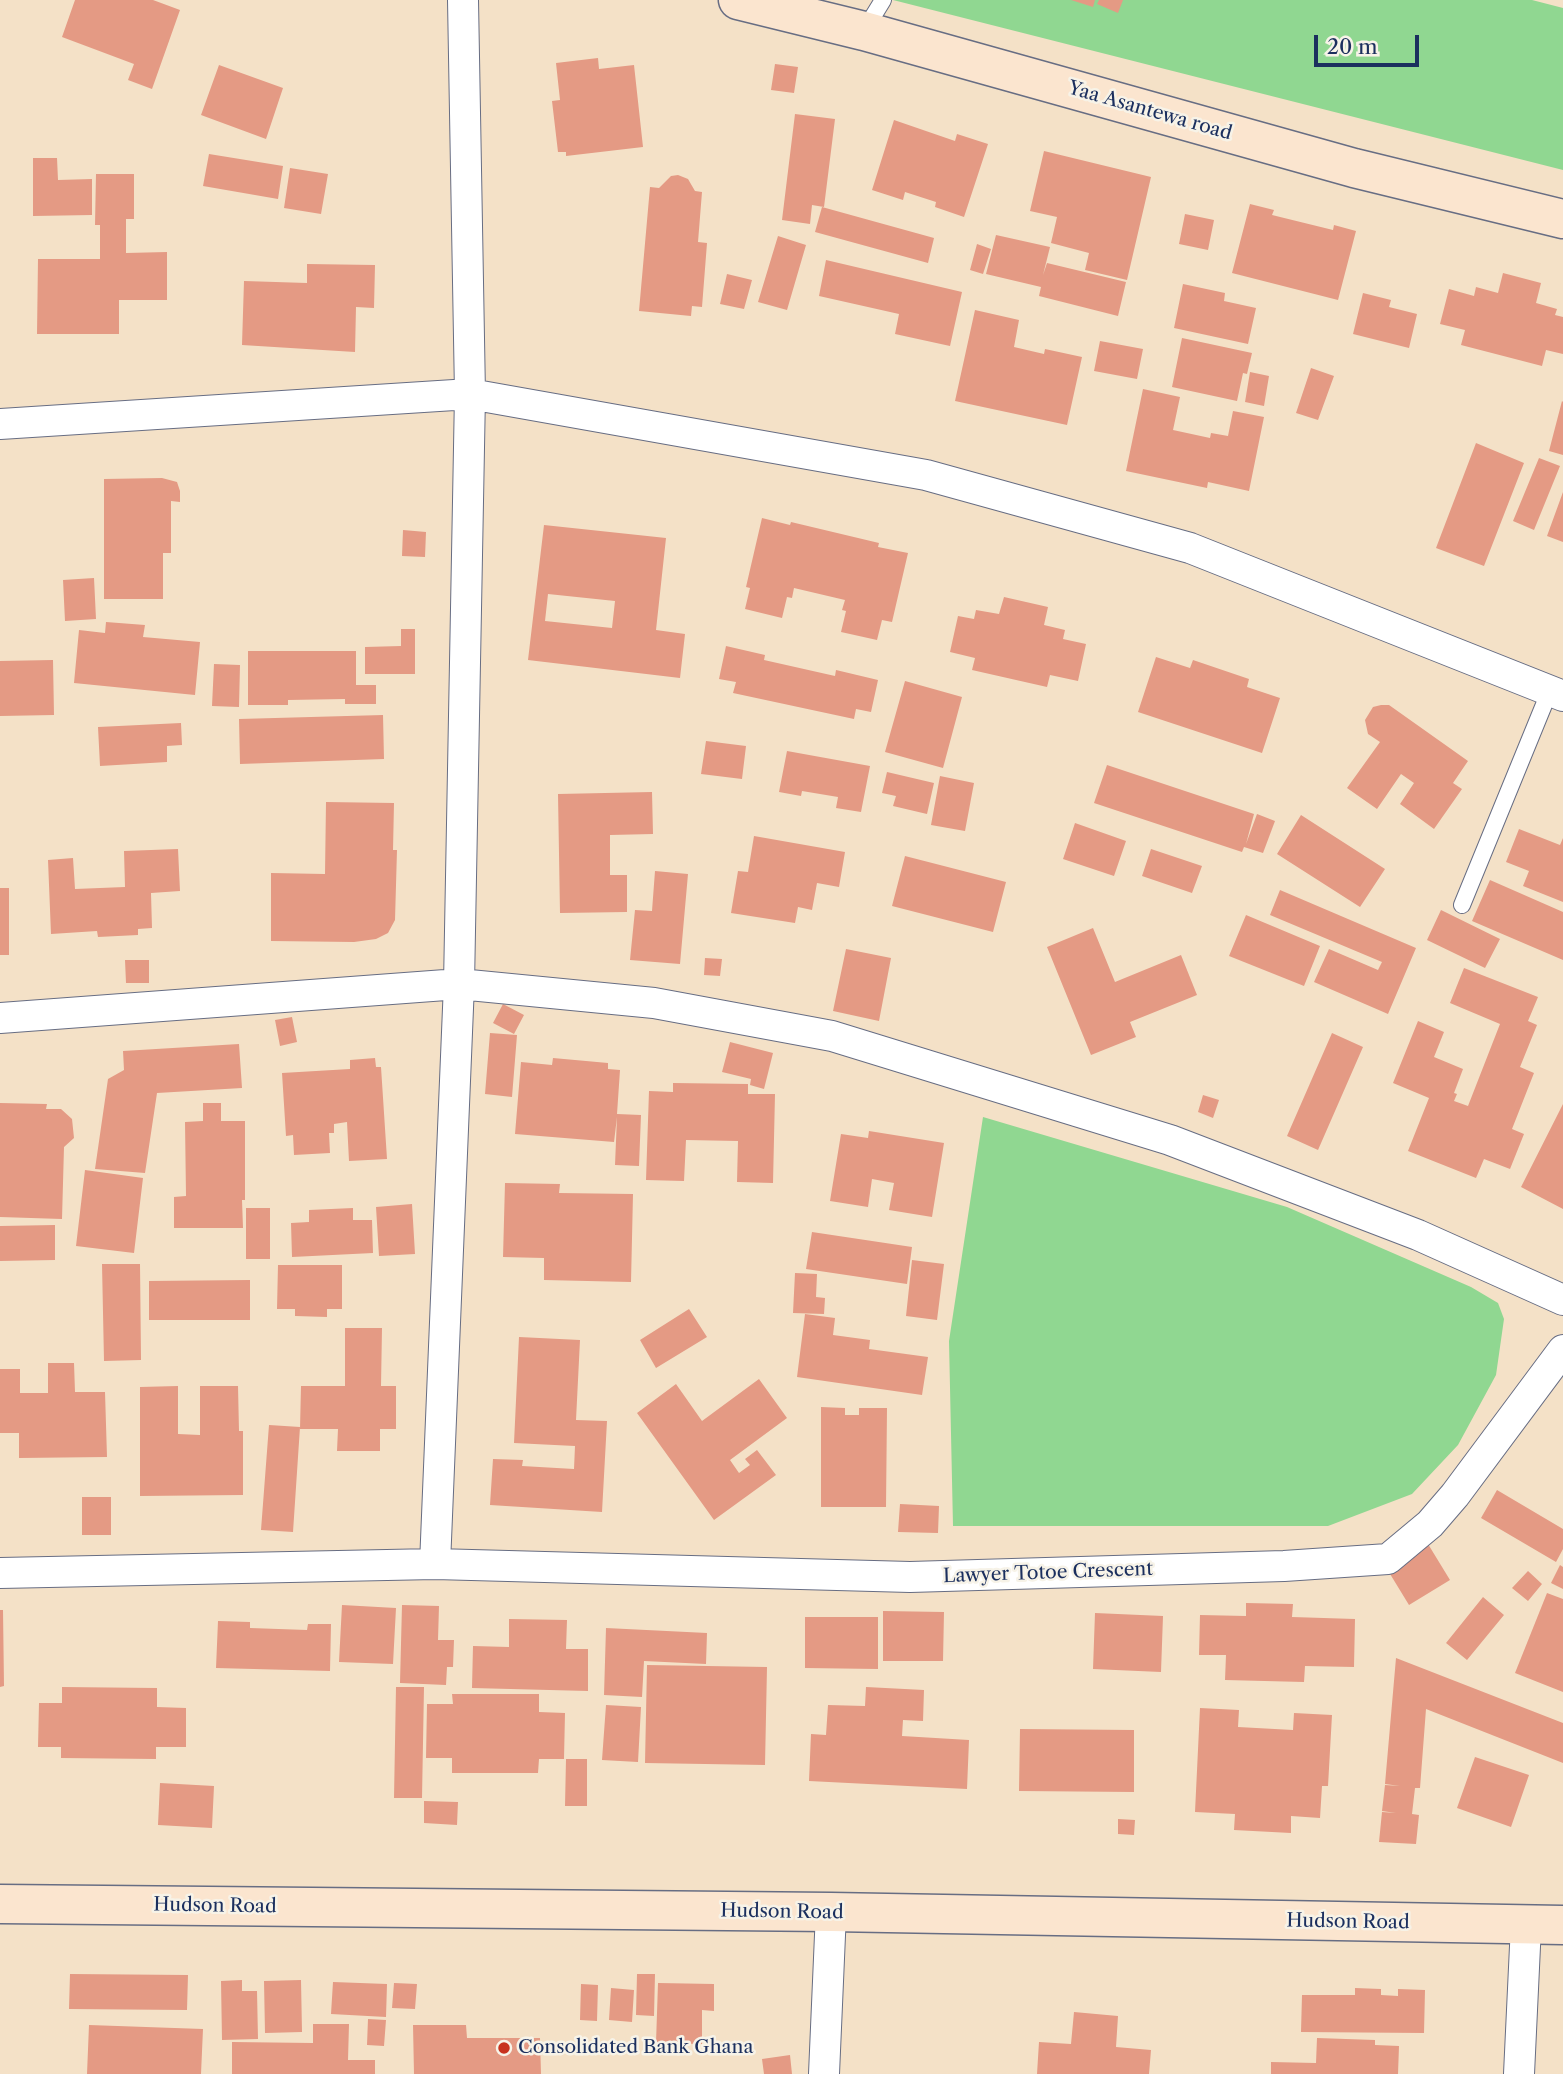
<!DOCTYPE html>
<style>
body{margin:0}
#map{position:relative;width:1563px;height:2074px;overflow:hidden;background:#f4e1c7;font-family:"Libre Caslon Text",serif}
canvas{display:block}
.scale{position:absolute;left:1314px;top:35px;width:105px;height:32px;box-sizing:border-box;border:4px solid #1b2f5e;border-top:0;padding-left:9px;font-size:21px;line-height:24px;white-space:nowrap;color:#1b2f5e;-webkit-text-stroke:5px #f7f3e8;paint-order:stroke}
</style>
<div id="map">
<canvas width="1563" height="2074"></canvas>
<div class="scale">20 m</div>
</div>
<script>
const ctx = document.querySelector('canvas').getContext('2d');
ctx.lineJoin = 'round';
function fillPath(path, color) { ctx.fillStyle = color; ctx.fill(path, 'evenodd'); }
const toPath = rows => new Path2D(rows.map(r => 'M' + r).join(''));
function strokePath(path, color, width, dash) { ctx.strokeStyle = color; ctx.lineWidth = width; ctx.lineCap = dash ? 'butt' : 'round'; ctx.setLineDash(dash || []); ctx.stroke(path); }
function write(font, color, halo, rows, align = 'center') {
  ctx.font = font + ' "Libre Caslon Text",serif'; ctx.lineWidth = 5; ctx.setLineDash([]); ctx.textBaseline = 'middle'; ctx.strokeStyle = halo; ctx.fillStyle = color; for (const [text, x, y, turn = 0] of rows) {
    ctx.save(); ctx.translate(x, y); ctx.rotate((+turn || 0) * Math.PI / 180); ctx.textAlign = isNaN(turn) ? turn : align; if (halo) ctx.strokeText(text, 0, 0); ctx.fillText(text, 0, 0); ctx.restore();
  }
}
fillPath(toPath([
 [893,0,1532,0,1563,8,1563,170],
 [983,1117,1287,1207,1471,1287,1498,1303,1504,1319,1496,1375,1458,1445,1412,1494,1328,1526,953,1526,949,1341]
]), '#90d791');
fillPath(toPath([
 [75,0,153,0,180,10,152,89,128,80,134,64,62,37],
 [1071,0,1095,0,1093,7],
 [1099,0,1123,0,1118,13,1097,4],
 [598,58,599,69,634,65,643,147,566,156,566,152,558,152,552,101,560,100,556,63],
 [775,64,798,67,794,93,771,90],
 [219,65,283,88,266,139,201,115],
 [795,114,835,119,824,207,812,205,810,224,782,220],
 [894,120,955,141,957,134,988,144,964,217,935,207,936,202,905,192,903,200,872,190],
 [1044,151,1151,177,1127,280,1085,270,1089,253,1051,243,1057,217,1030,211],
 [209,154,283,166,278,199,203,186],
 [33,158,57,158,58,180,92,179,92,215,33,216],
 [290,168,328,174,321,214,284,208],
 [96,174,134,174,134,219,126,219,126,253,167,252,167,300,119,300,119,334,37,334,38,259,100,259,100,225,95,225],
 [678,175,688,179,695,191,702,192,698,242,707,243,702,307,692,306,691,316,639,311,650,187,659,188,671,176],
 [1250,204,1274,210,1272,215,1333,230,1334,225,1356,231,1338,300,1232,273],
 [822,207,934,238,928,263,815,232],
 [1185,214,1214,220,1208,250,1179,244],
 [996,235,1050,247,1043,275,1047,263,1126,282,1118,316,1039,296,1041,287,986,274],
 [778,236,806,245,787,310,758,302],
 [977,244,991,249,983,274,970,270],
 [826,260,962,292,950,346,895,334,899,314,819,296],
 [307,264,375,265,374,308,356,307,355,352,242,345,244,281,307,283],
 [1503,273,1541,283,1536,303,1557,309,1555,315,1563,317,1563,354,1546,350,1542,366,1461,345,1465,330,1440,324,1449,289,1474,296,1476,287,1498,293],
 [727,274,752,280,744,309,720,304],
 [1183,284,1225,293,1224,301,1256,308,1248,344,1174,328],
 [1363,293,1391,300,1389,307,1417,314,1409,348,1353,334],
 [975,310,1019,320,1014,347,1044,354,1045,349,1082,357,1067,425,955,401],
 [1182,338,1252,353,1247,374,1243,373,1237,401,1172,387],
 [1100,341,1143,349,1137,379,1094,371],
 [1311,368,1334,376,1318,420,1296,413],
 [1250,372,1269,376,1264,406,1245,402],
 [1143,389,1180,397,1173,430,1210,438,1211,433,1228,436,1233,411,1264,417,1249,491,1208,482,1207,488,1126,471],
 [1562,401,1563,402,1563,455,1549,451],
 [1476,443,1524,463,1484,566,1436,548],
 [1539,458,1560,466,1534,530,1513,521],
 [162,478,177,482,180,491,180,502,171,501,171,553,163,553,163,599,104,599,104,479],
 [1563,492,1563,542,1547,536],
 [762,518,790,525,791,522,879,543,878,547,908,553,892,622,882,620,877,640,841,632,846,611,842,610,845,600,794,588,792,598,787,597,782,618,745,609,750,588,746,587],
 [544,525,666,538,656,630,685,634,680,678,528,660],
 [548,594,615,601,612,628,545,621],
 [403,530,426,532,425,557,402,556],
 [94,578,96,619,65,621,63,580],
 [1004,597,1048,607,1044,625,1065,630,1063,639,1086,644,1078,681,1050,675,1047,687,972,670,975,658,950,652,958,616,974,619,976,610,999,614],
 [106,622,145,625,143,637,200,642,195,695,74,683,79,630,105,633],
 [401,629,415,629,415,674,365,674,365,647,401,646],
 [726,646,765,655,764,660,835,676,836,670,878,680,871,712,856,709,854,719,733,693,736,682,719,679],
 [248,651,356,651,356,685,376,685,376,704,345,704,345,699,288,700,288,705,248,705],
 [1156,657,1190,668,1193,660,1249,679,1247,687,1280,698,1262,753,1138,712],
 [53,660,54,715,0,716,0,661],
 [214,664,240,665,239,707,212,706],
 [905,681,962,697,943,768,885,752],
 [1381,705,1389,705,1468,761,1453,783,1462,789,1434,829,1400,804,1414,783,1401,774,1377,809,1347,788,1380,742,1368,734,1365,720,1373,707],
 [383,715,384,759,240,764,239,719],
 [181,723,182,745,167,746,167,762,100,766,98,727],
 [706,741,746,746,742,779,701,774],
 [787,751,870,766,861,812,836,808,838,797,802,791,801,796,779,792],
 [1107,765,1254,814,1246,844,1257,814,1275,821,1263,853,1244,847,1242,852,1094,803],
 [887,772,934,783,927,814,893,806,896,796,882,793],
 [940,776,974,783,965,831,931,825],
 [652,792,653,834,610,835,610,875,627,875,627,912,560,913,558,794],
 [326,802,394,803,393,850,397,850,395,920,388,933,376,939,354,942,271,941,271,873,325,874],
 [1301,815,1385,869,1360,907,1277,854],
 [1075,823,1126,841,1114,876,1063,859],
 [1519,829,1560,845,1563,838,1563,902,1523,886,1529,871,1506,862],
 [754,836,845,852,839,887,817,883,812,910,798,907,795,923,731,913,738,871,748,872],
 [178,849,180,891,151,893,152,928,138,929,138,935,98,937,97,931,51,934,48,860,73,858,75,889,125,887,124,851],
 [1151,849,1202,866,1192,893,1142,876],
 [905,856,1006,882,993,932,892,906],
 [655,871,688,874,680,964,630,960,635,910,652,911],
 [1490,880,1563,912,1563,960,1472,921],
 [0,888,9,888,9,955,0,955],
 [1280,890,1416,948,1388,1014,1314,982,1329,949,1378,970,1382,962,1270,915],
 [1441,910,1500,939,1485,968,1427,940],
 [1246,915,1320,946,1304,986,1229,956],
 [1093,928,1115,982,1181,955,1197,995,1130,1022,1136,1037,1091,1055,1047,947],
 [846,949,891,958,879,1021,833,1011],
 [705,958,722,959,720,976,704,975],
 [125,960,149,960,149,983,126,983],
 [1464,968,1538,997,1528,1021,1537,1025,1520,1067,1534,1073,1512,1129,1524,1134,1510,1169,1484,1159,1476,1178,1408,1151,1429,1098,1393,1083,1418,1021,1444,1032,1434,1057,1463,1069,1454,1093,1457,1094,1454,1101,1468,1106,1500,1024,1450,1003],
 [503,1004,524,1015,514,1034,493,1023],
 [292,1017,297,1042,280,1046,275,1020],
 [490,1033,517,1035,512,1097,485,1094],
 [1332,1033,1363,1047,1318,1150,1287,1136],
 [730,1042,773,1053,764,1089,750,1085,751,1079,722,1072],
 [239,1044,242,1088,157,1093,145,1173,95,1169,108,1079,124,1070,123,1051],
 [375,1058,376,1067,381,1067,387,1159,349,1161,347,1122,334,1124,334,1133,329,1133,330,1153,294,1155,293,1135,286,1136,282,1073,350,1069,350,1060],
 [553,1058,608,1063,608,1069,620,1070,617,1114,641,1115,639,1166,615,1165,617,1117,614,1142,515,1134,521,1062,552,1065],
 [673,1083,748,1084,748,1094,775,1094,773,1183,737,1182,738,1141,686,1140,684,1181,646,1180,649,1091,673,1092],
 [1203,1095,1219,1100,1213,1118,1198,1112],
 [0,1103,47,1104,46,1109,61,1109,72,1119,74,1138,64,1147,62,1219,0,1217],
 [203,1103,221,1103,221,1121,245,1121,245,1200,242,1200,243,1228,174,1228,174,1197,186,1196,185,1122,203,1121],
 [1563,1104,1563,1209,1521,1187],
 [869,1131,944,1143,932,1217,889,1210,894,1183,872,1179,868,1207,830,1201,841,1134,868,1138],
 [85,1170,143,1178,134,1253,76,1246],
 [505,1183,560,1184,559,1193,633,1194,631,1282,544,1280,544,1258,503,1257],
 [412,1204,415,1254,379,1256,376,1207],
 [246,1208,270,1208,270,1259,246,1259],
 [353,1208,353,1220,372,1220,373,1253,292,1257,291,1223,309,1222,309,1210],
 [55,1225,55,1260,0,1261,0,1226],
 [812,1232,912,1247,907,1284,806,1269],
 [912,1260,944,1264,937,1320,906,1316],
 [102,1264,140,1264,141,1360,104,1361],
 [278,1265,342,1265,342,1309,327,1309,327,1317,295,1316,295,1309,277,1309],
 [795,1273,817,1274,816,1297,825,1298,824,1314,793,1313],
 [250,1280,250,1320,149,1320,149,1281],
 [689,1309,707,1337,656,1368,640,1340],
 [805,1314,835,1318,833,1335,870,1340,869,1349,928,1357,922,1395,797,1377],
 [345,1328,382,1328,381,1386,396,1386,396,1429,380,1429,380,1451,337,1451,338,1429,300,1429,301,1386,345,1386],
 [519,1337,580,1340,576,1420,607,1421,602,1512,490,1505,493,1459,523,1460,522,1466,574,1469,575,1446,514,1443],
 [48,1363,74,1363,75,1392,105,1392,107,1457,19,1458,19,1433,0,1433,0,1369,20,1369,20,1393,48,1393],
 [759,1379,787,1418,730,1460,739,1473,750,1465,745,1459,757,1450,776,1475,714,1520,637,1413,676,1384,702,1421],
 [178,1386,178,1434,200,1435,200,1386,238,1386,239,1431,243,1431,243,1495,140,1496,140,1387],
 [821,1407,845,1408,845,1415,859,1415,859,1408,887,1408,886,1507,821,1507],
 [269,1425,300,1427,293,1532,261,1530],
 [1497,1490,1563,1529,1563,1549,1556,1562,1481,1518],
 [82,1497,111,1497,111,1535,82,1535],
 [900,1504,939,1506,938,1533,898,1532],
 [1428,1544,1450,1580,1409,1605,1387,1569],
 [1560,1565,1563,1567,1563,1589,1551,1583],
 [1528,1571,1542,1584,1528,1601,1512,1588],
 [1547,1593,1563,1599,1563,1692,1515,1673],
 [1483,1597,1504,1615,1467,1660,1446,1643],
 [1246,1603,1293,1604,1292,1617,1355,1619,1354,1667,1305,1666,1304,1682,1225,1680,1226,1655,1199,1655,1200,1615,1246,1616],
 [342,1605,396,1608,393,1664,339,1662],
 [402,1605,439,1606,438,1640,454,1640,453,1667,447,1667,446,1685,400,1683],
 [0,1610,3,1610,4,1686,0,1687],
 [883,1611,944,1612,943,1661,883,1661],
 [1095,1613,1163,1616,1161,1672,1093,1669],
 [805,1617,878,1617,878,1669,805,1668],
 [509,1619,567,1620,566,1649,588,1649,588,1691,472,1688,473,1646,509,1647],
 [218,1621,250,1622,250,1628,307,1630,308,1624,331,1624,330,1671,216,1668],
 [606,1628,707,1633,706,1664,644,1661,642,1697,604,1695],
 [1396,1658,1563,1723,1563,1763,1426,1709,1420,1788,1415,1788,1412,1814,1419,1815,1416,1844,1379,1842,1382,1812,1396,1813,1382,1811,1385,1785,1400,1786,1385,1784],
 [647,1665,767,1667,765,1765,645,1763],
 [62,1687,157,1688,157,1707,186,1708,186,1747,156,1747,156,1759,61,1758,61,1747,38,1747,39,1703,62,1703],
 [396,1687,424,1687,422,1798,394,1798],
 [866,1687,924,1690,923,1721,903,1720,902,1736,969,1740,967,1789,809,1781,811,1734,826,1735,828,1705,865,1706],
 [452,1694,539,1694,539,1712,565,1713,564,1759,539,1759,538,1773,452,1773,452,1758,426,1758,427,1704,453,1704],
 [606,1705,641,1707,638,1762,602,1760],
 [1200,1708,1239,1710,1238,1727,1293,1730,1294,1713,1332,1715,1328,1786,1322,1786,1320,1818,1291,1816,1291,1833,1234,1830,1235,1814,1195,1812],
 [1020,1729,1134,1730,1134,1792,1019,1791],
 [1475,1757,1529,1775,1511,1827,1457,1808],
 [566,1759,587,1759,587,1806,565,1806],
 [160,1783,214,1786,212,1828,158,1825],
 [424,1801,458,1802,457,1825,424,1823],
 [1118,1819,1135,1820,1134,1835,1118,1834],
 [70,1974,188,1975,187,2010,69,2009],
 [637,1974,655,1974,654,2016,636,2015],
 [242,1980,242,1991,257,1991,258,2039,222,2040,221,1981],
 [301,1980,302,2032,265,2033,264,1981],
 [333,1982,387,1984,386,2017,331,2014],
 [394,1983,417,1984,415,2009,392,2008],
 [658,1983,714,1984,714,2011,702,2010,702,2044,656,2043],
 [581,1984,598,1985,597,2021,580,2020],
 [611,1988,634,1990,632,2022,609,2020],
 [1355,1988,1381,1989,1381,1995,1398,1996,1398,1989,1425,1990,1424,2033,1301,2032,1302,1995,1355,1995],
 [1074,2012,1118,2016,1116,2047,1151,2050,1149,2074,1037,2074,1039,2042,1071,2044],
 [368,2019,386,2020,384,2046,367,2045],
 [313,2024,349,2024,348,2060,375,2060,375,2074,232,2074,232,2042,313,2043],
 [89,2025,203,2029,201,2074,87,2074],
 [413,2025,466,2025,467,2038,540,2038,541,2074,414,2074],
 [1317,2038,1375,2040,1375,2045,1399,2046,1398,2074,1271,2074,1271,2062,1316,2063],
 [790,2055,792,2074,764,2074,762,2059]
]), '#e49a84');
const lane = toPath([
 [864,31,883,0],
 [1462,905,1550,690]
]);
const street = toPath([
 [0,424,470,394,926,475,1190,548,1563,696],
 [0,1018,459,984,654,1003,832,1036,1170,1140,1418,1235,1563,1300],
 [435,1564,459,984,470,394,463,0],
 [0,1573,435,1564,910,1577,1284,1566,1388,1559,1430,1524,1455,1495,1563,1350],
 [824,2074,831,1912],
 [1519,2074,1526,1925]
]);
const secondary = toPath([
 [738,0,864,31,1354,168,1563,219],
 [0,1904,831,1912,1563,1925]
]);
strokePath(lane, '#676d83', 18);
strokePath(street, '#676d83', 32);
strokePath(secondary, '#676d83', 41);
strokePath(lane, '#fff', 16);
strokePath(street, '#fff', 30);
strokePath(secondary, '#fbe5cf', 38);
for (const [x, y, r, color] of [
 [504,2048,7,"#c8321e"]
]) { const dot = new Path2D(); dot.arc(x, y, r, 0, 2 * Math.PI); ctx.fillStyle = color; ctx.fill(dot); strokePath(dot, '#f7f3e8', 2.5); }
write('19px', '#1b2f5e', '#f7f3e8', [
 ["Yaa Asantewa road",1150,111,16],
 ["Lawyer Totoe Crescent",1048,1573,-2],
 ["Hudson Road",215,1906,1],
 ["Hudson Road",782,1912,1],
 ["Hudson Road",1348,1922,1]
]);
write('19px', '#1b2f5e', '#f7f3e8', [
 ["Consolidated Bank Ghana",518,2048]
], 'left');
</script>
